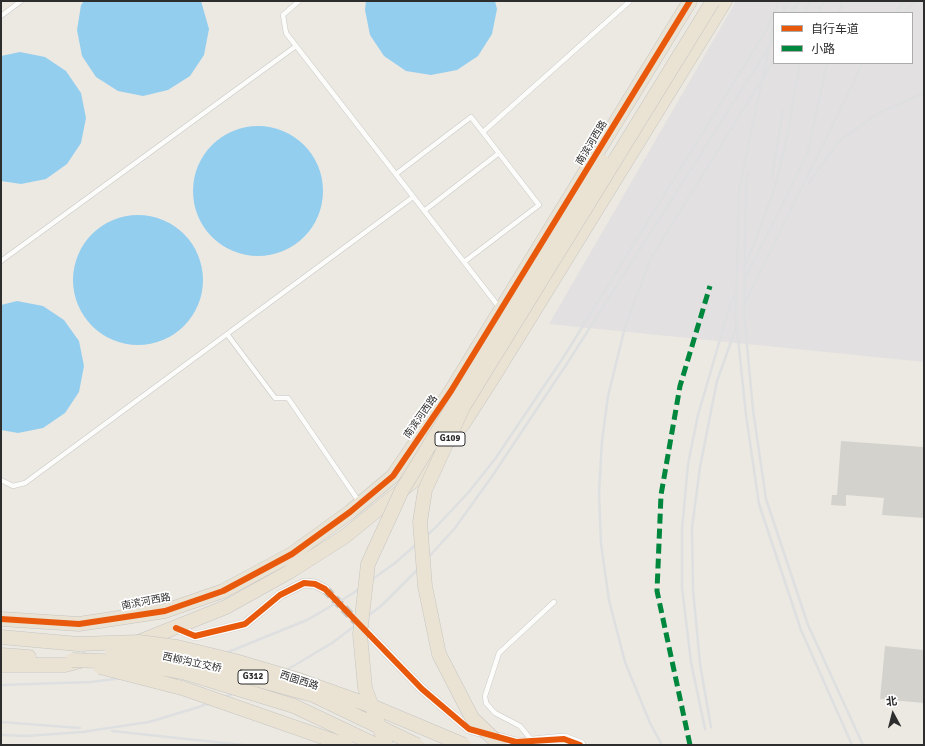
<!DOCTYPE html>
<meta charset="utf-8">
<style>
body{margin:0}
#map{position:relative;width:925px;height:746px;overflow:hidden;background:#ece9e2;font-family:Signika,"Noto Sans SC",sans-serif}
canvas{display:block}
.frame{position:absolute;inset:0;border:2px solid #2d2d2d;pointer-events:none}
.legend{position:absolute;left:773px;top:12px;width:140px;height:52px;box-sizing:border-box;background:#fff;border:1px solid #ababab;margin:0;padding:5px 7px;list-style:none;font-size:12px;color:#2d2d2d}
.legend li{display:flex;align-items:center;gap:8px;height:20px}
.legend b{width:20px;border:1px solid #ababab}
.north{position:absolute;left:873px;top:694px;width:40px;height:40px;-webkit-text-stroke:3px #fff;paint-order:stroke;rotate:353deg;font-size:11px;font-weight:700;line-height:16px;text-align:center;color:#2d2d2d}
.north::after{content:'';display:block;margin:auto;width:14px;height:18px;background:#2d2d2d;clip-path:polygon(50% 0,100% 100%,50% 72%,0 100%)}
</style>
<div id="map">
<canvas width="925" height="746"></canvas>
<div class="frame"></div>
<ul class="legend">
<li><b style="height:5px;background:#e8590c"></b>自行车道</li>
<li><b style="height:5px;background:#00873e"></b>小路</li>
</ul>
<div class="north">北</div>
</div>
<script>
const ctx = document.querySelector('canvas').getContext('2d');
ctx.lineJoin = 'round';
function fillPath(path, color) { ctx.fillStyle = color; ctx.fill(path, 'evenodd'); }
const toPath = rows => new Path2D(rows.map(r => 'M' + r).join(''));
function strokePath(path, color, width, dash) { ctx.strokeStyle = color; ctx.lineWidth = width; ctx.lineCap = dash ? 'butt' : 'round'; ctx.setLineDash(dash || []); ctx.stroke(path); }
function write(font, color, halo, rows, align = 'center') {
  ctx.font = font + ' Signika,"Noto Sans SC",sans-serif'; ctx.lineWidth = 3.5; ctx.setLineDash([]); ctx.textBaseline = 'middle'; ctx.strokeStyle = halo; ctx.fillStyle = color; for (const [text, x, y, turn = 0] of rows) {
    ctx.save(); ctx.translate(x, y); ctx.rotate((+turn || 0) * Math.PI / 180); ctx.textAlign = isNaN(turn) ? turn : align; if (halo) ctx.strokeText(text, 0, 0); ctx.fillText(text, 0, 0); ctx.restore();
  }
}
fillPath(toPath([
 [736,1,924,1,924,362,549,324],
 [774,13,912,13,912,63,774,63]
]), '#e3e0e1');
fillPath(toPath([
 [84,1,201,1,209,29,204,55,190,76,168,90,143,96,118,91,96,77,82,56,77,30,81,5],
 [366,1,495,1,497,9,492,34,478,56,457,70,431,75,406,71,384,56,370,35,365,10],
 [20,52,45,57,66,71,81,93,86,118,81,143,67,164,46,179,21,184,1,181,1,56],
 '193 191a65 65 0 1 1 130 0a65 65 0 1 1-130 0Z',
 '73 280a65 65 0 1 1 130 0a65 65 0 1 1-130 0Z',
 [17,301,43,306,64,320,79,341,84,366,79,392,65,413,43,428,18,433,1,430,1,305]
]), '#94ceef');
fillPath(toPath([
 [841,441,924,447,924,518,882,515,884,498,846,495,846,506,831,505,832,495,837,495],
 [885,646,924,650,924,703,880,699]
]), '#d4d2cd');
strokePath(toPath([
 [325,589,360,625]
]), '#c6c3be', 9, [9, 4.5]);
const service = toPath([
 [299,1,283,15,286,33,499,307],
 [1,16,21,1],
 [483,132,630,1],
 [396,174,471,117,539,205,464,262],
 [424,211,499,153],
 [1,261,296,46],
 [227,334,275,398,288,398,360,503],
 [1,480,13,486,25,483,413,197],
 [533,742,520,726,495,713,486,703,485,696,499,653,554,602]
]);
const minor = toPath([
 [360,625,422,689,469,729,516,742,533,742],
 [176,628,195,636,245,624,280,595,304,583,315,584,325,589]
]);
const tertiary = toPath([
 [532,745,533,742,564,739,580,745]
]);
const trunk = toPath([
 [1,619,79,624,165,611,223,591,292,554,350,512,393,476,451,391,690,1],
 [1,637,78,644],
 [136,643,226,607,289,572,344,537,418,477,463,424,492,379,725,1],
 [1,655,29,657],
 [1,665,65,665,84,660]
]);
strokePath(service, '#c9c8c7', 5.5);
strokePath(minor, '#c9c8c7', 10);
strokePath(tertiary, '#c9c8c7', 12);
strokePath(trunk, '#c6c5c3', 15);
strokePath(service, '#fcfcfb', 4.5);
strokePath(minor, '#fcfcfb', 9);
strokePath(tertiary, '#fcfcfb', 11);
strokePath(trunk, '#eae3d4', 14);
strokePath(toPath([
 [783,13,787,1],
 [791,13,799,1],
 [804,13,811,1],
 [818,13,824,1],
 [839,13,842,1],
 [896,13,904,1],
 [904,13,915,1],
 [774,23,739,190,736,319,746,415,759,504,801,630,852,745],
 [748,174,746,185,744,313,753,410,766,499,808,625,863,745],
 [772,177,783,111],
 [808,184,840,140,879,113,924,93],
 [747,262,774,190,785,147,800,63],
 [746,276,782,206,808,151,827,63],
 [745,303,863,63],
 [1,685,91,682,148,675,206,661,307,620,352,594,395,563,434,529,468,493,495,459,563,358,767,29,779,1],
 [1,722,80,728],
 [711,727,700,664,693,589,692,528,700,467,717,381,736,328],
 [705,729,691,662,682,588,682,529,688,464,698,415,730,305,735,296],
 [112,731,243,745],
 [1,735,26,736,82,732,149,722,199,707,248,688,290,668,332,643,381,606,416,571,455,528,493,475,568,362,774,39],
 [662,745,650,723,625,662,609,600,601,544,599,493,602,441,608,396,625,327,651,258,774,60]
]), '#dedfe0', 2.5);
const trunkBridge = toPath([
 [78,644,139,642,177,647,235,661,299,680,369,705,464,745],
 [112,650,160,656,212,667,313,695,417,745],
 [72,660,126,662,183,672,294,706,376,745],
 [100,667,182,688,346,745],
 [386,745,365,688,360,634,368,564,402,490,603,162],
 [500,745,472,718,439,654,425,586,420,522,425,490,463,407,713,1]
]);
strokePath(trunkBridge, '#c6c5c3', 15, []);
strokePath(trunkBridge, '#eae3d4', 14);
strokePath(toPath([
 [690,745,657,591,661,495,680,386,710,286]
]), '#00873e', 5, [10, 5]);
strokePath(toPath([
 [1,619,79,624,165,611,223,591,292,554,350,512,393,476,451,391,690,1],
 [176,628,195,636,245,624,280,595,304,583,315,584,325,589,422,689,469,729,516,742,564,739,580,745]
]), '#e8590c', 6);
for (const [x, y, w] of [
 [450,439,30],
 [253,677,30]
]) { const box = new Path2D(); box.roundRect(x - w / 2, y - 7, w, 14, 3); ctx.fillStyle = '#fff'; ctx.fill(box); strokePath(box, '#2d2d2d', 1); }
write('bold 9px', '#2d2d2d', null, [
 ["G109",450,439],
 ["G312",253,677]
]);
write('10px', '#2d2d2d', '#fff', [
 ["南滨河西路",592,143,-59],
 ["南滨河西路",421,417,-55],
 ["南滨河西路",146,602,-11],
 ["西柳沟立交桥",192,663,12],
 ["西固西路",299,681,18]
]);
</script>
